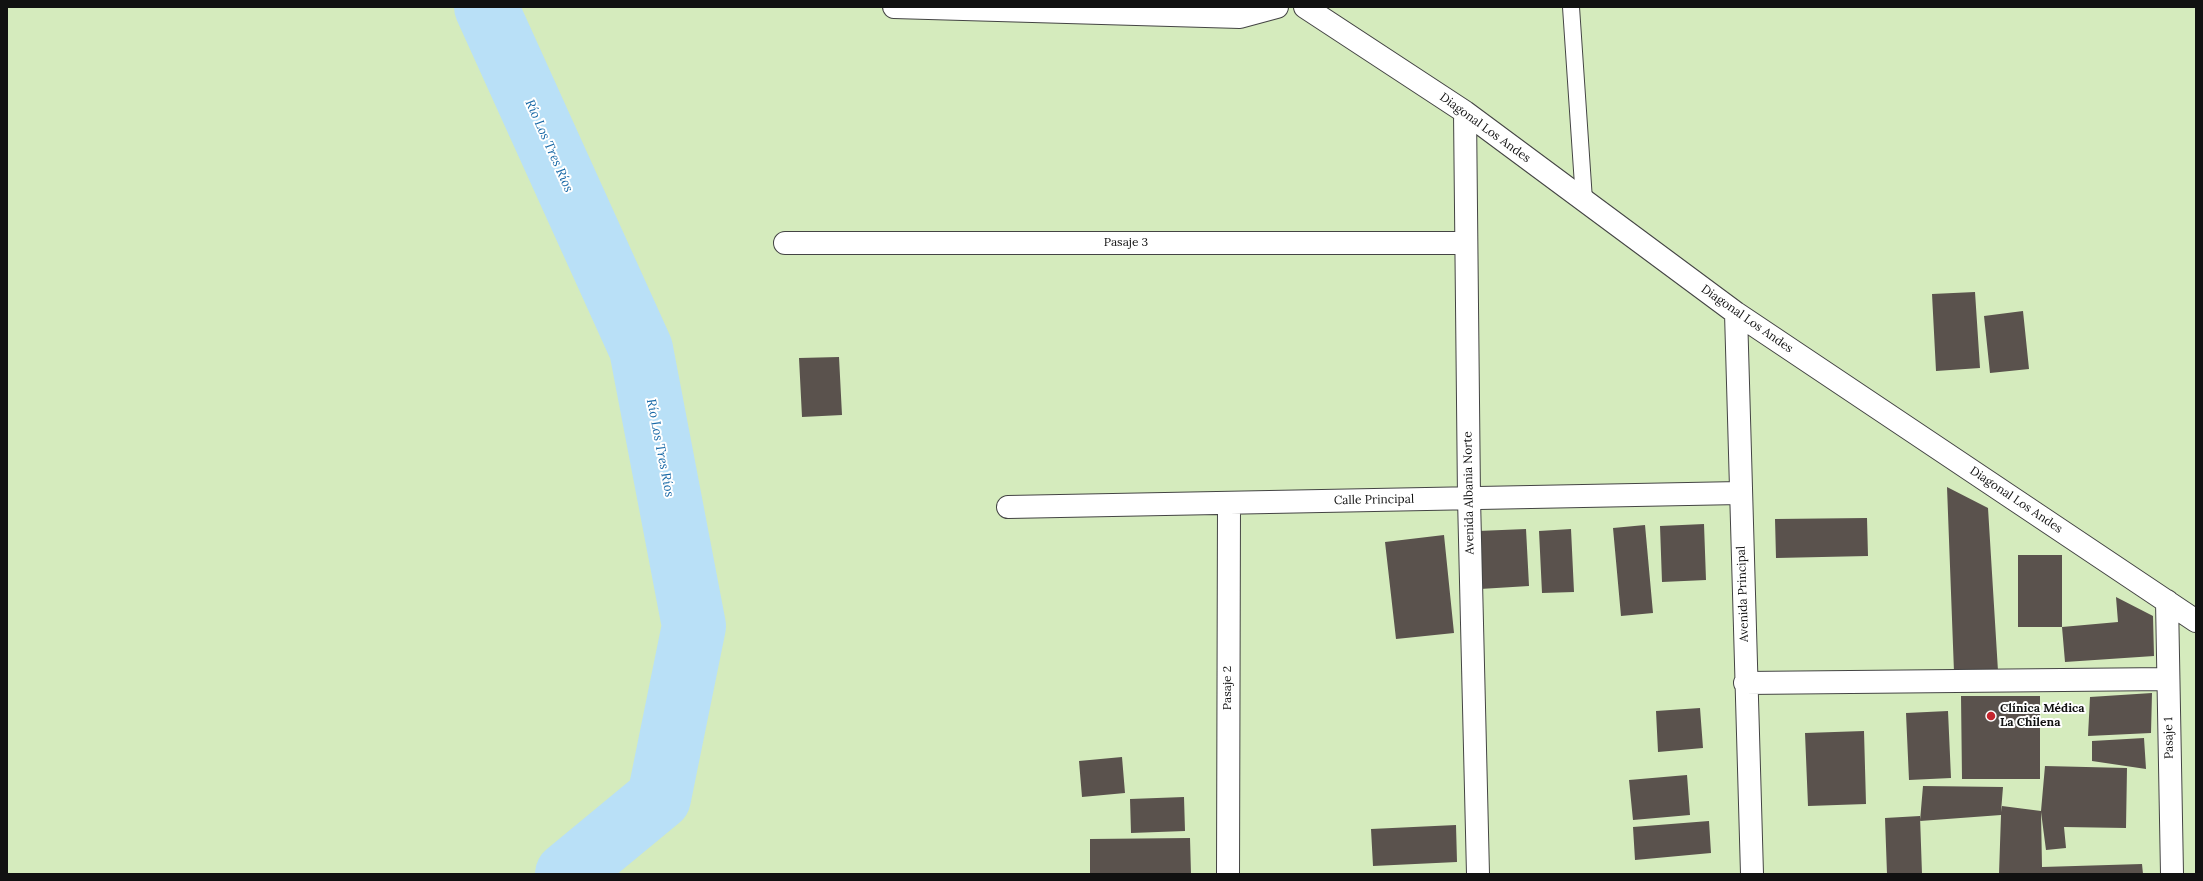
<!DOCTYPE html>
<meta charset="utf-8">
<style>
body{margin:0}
#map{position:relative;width:2203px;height:881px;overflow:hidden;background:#fffdf5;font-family:Lora,serif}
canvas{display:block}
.frame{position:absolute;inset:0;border:8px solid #111;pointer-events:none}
</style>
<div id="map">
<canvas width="2203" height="881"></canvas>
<div class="frame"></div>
</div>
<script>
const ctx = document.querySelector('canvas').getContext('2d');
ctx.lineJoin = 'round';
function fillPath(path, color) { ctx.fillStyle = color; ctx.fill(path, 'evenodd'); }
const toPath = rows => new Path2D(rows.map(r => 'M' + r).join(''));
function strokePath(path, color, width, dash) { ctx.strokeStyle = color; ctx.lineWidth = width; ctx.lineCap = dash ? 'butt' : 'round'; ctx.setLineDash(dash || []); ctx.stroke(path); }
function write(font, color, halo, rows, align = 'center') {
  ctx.font = font + ' Lora,serif'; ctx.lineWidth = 4; ctx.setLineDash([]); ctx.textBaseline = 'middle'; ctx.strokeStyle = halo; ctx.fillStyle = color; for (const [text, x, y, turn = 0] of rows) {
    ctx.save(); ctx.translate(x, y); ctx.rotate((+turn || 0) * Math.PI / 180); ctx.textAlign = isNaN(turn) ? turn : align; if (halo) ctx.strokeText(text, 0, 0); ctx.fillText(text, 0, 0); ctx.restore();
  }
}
fillPath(toPath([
 [7,7,2196,7,2196,874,7,874]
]), '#d5ebbd');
strokePath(toPath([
 [486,7,641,349,694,626,659,798,567,874]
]), '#b9e0f7', 64);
fillPath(toPath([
 [1975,292,1980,368,1936,371,1932,294],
 [2023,311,2029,369,1990,373,1984,316],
 [839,357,842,415,802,417,799,358],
 [1947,487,1988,508,1998,671,1954,672],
 [1867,518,1868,556,1776,558,1775,519],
 [1704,524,1706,580,1662,582,1660,526],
 [1645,525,1653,613,1621,616,1613,528],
 [1526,529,1529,586,1480,589,1478,531],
 [1571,529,1574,592,1542,593,1539,531],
 [1444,535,1454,633,1396,639,1385,542],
 [2018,555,2062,555,2062,627,2118,622,2116,597,2153,616,2154,656,2065,662,2062,627,2018,627],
 [2152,693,2151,733,2088,736,2090,697],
 [1961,696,2040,696,2040,779,1962,779],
 [1700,708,1703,748,1658,752,1656,711],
 [1948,711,1951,778,1909,780,1906,713],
 [1864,731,1866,804,1808,806,1805,733],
 [2144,738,2146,769,2092,761,2092,741],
 [1122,757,1125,793,1082,797,1079,761],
 [2045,766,2127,768,2126,828,2064,827,2066,848,2046,850,2041,812,2042,867,2142,864,2143,874,1999,874,2001,815,1920,821,1923,786,2003,787,2001,812,2002,806,2041,811],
 [1687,775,1690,815,1633,820,1629,780],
 [1184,797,1185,831,1131,833,1130,799],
 [1920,816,1922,874,1887,874,1885,818],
 [1709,821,1711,853,1635,860,1633,827],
 [1456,825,1457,862,1373,866,1371,829],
 [1190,838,1191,874,1090,874,1090,839]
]), '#5a524d');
const service = toPath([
 [1571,7,1584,200]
]);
const minor = toPath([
 [894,7,1240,17,1277,7],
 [1305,7,1465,112,1736,313,2196,621],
 [1465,112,1469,498,1478,874],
 [785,243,1466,243],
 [1736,313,1752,874],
 [1008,507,1740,493],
 [2167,601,2172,874],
 [1745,683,2168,679],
 [1228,874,1229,503]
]);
strokePath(service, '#444', 18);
strokePath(minor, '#444', 24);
strokePath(service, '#fff', 16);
strokePath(minor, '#fff', 22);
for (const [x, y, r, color] of [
 [1991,716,5,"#c4262e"]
]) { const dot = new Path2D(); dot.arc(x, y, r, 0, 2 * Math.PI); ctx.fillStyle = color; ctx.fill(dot); strokePath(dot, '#fff', 1.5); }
write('12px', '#111', '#fff', [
 ["Diagonal Los Andes",1485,128,36],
 ["Pasaje 3",1126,243],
 ["Diagonal Los Andes",1747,319,35],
 ["Avenida Albania Norte",1469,493,-91],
 ["Calle Principal",1374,500,-1],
 ["Diagonal Los Andes",2016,500,34],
 ["Avenida Principal",1743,594,-92],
 ["Pasaje 2",1228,688,-90],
 ["Pasaje 1",2169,738,-91]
]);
write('bold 12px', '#111', '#fff', [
 ["Clínica Médica",2000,709],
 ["La Chilena",2000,723]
], 'left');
write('italic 13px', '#1768a6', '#fff', [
 ["Río Los Tres Ríos",549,146,66],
 ["Río Los Tres Ríos",660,448,79]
]);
</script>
